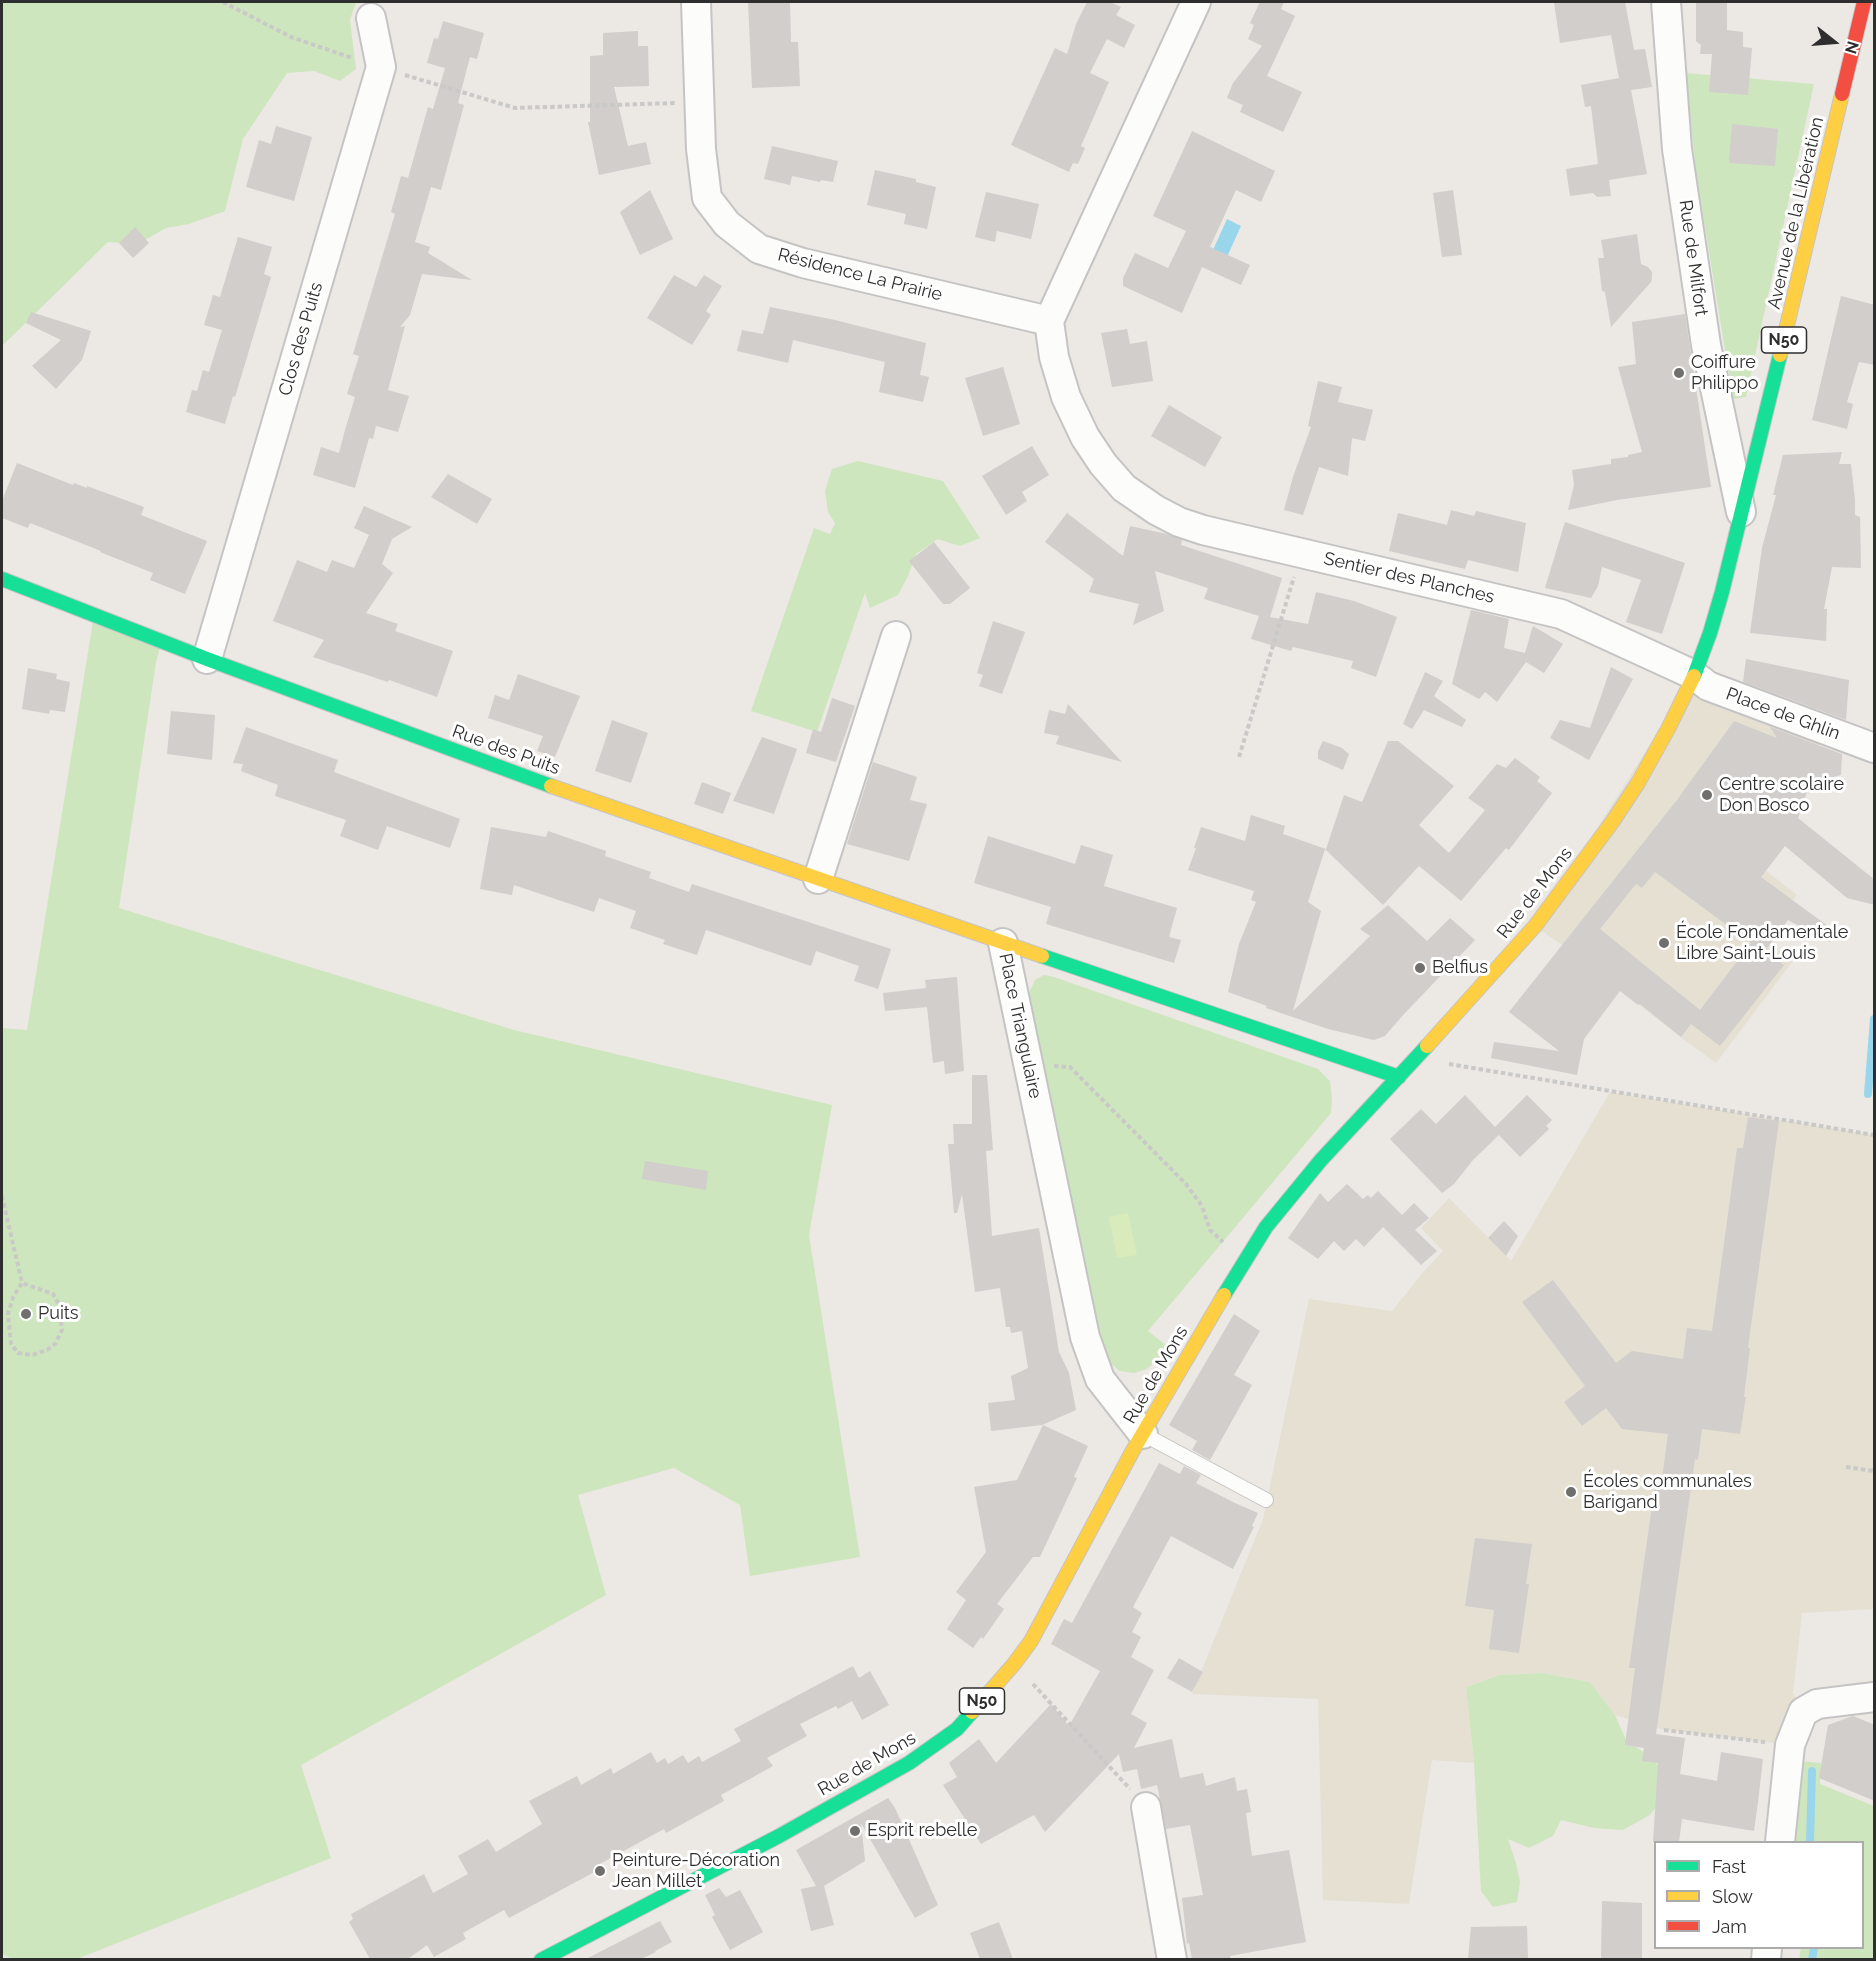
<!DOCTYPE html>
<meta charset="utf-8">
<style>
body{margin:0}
#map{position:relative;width:1876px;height:1961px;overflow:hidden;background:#ece8e4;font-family:Raleway,sans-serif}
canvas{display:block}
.frame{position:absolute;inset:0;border:3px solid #2e2e2e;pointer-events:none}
.legend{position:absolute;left:1654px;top:1841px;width:210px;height:108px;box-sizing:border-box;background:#fff;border:2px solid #ababab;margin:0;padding:8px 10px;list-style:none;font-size:18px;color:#2e2e2e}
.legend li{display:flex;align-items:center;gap:12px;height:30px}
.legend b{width:30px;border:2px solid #ababab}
.north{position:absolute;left:1804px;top:12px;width:60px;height:60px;-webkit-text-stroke:4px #fff;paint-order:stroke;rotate:107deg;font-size:16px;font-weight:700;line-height:24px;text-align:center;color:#2e2e2e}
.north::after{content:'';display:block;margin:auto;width:21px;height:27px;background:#2e2e2e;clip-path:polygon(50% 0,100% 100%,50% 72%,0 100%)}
</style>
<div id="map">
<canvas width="1876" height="1961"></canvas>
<div class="frame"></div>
<ul class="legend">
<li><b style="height:8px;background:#16e098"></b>Fast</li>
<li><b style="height:8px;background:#ffcf43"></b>Slow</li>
<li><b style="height:8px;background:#f24e42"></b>Jam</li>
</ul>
<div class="north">N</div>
</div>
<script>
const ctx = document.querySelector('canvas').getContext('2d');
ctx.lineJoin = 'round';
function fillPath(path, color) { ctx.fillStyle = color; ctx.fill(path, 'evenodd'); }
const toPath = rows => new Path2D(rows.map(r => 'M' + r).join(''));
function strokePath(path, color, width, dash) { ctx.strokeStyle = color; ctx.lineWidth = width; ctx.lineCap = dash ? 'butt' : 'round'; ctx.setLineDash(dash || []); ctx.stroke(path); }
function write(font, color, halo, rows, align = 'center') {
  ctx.font = font + ' Raleway,sans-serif'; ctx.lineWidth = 6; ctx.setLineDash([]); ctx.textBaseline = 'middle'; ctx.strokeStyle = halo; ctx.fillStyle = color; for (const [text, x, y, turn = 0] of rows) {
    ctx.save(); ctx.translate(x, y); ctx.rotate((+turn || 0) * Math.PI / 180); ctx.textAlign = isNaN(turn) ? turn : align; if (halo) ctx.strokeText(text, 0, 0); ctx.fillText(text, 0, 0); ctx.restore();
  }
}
fillPath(toPath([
 [1694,675,1826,730,1755,862,1797,895,1763,938,1793,961,1716,1063,1683,1039,1566,948,1535,926],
 [1610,1092,1874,1135,1874,1609,1802,1613,1793,1693,1803,1712,1790,1745,1664,1730,1615,1715,1590,1682,1542,1673,1499,1675,1466,1687,1474,1763,1432,1760,1409,1904,1323,1900,1318,1699,1192,1694,1263,1519,1309,1299,1392,1311,1425,1270,1443,1251,1421,1228,1449,1198,1511,1261]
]), '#e6e0d3');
fillPath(toPath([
 [2,2,356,2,350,20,356,69,340,81,314,71,287,73,243,139,225,211,189,224,166,228,138,244,108,242,2,346],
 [1686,73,1814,84,1746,397,1733,399,1696,172],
 [858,461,943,481,980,538,960,546,938,539,916,554,908,576,898,595,870,608,865,593,817,732,751,711,814,528,830,534,835,523,828,512,825,491,832,469],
 [94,615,162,641,156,662,119,908,514,1030,832,1105,809,1235,860,1557,750,1576,740,1505,674,1468,578,1495,606,1595,301,1765,331,1858,77,1959,12,1959,2,1954,2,1028,27,1030],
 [1044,975,1054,977,1318,1069,1330,1081,1332,1099,1331,1113,1148,1331,1167,1346,1159,1358,1147,1369,1134,1373,1120,1371,1107,1361,1098,1337,1028,995,1035,980],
 [1542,1673,1590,1682,1615,1715,1626,1740,1649,1756,1669,1776,1666,1794,1650,1815,1623,1830,1594,1828,1561,1820,1553,1836,1529,1848,1508,1839,1516,1863,1520,1882,1517,1902,1493,1907,1481,1891,1474,1763,1466,1687,1499,1675],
 [1789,1760,1821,1763,1820,1784,1874,1806,1874,1959,1799,1959,1801,1948,1862,1948,1862,1842,1780,1842]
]), '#cee6be');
fillPath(toPath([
 [1128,1213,1137,1255,1117,1258,1109,1217]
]), '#d9eabb');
fillPath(toPath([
 [1227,219,1241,226,1227,257,1213,250]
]), '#99d6ec');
strokePath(toPath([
 [1868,1094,1874,1019],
 [1810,1842,1812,1771],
 [1812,1960,1814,1948]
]), '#99d6ec', 8);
fillPath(toPath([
 [748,2,790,2,791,42,798,42,800,86,752,88],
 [1087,2,1110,2,1121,7,1116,15,1135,25,1124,48,1107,39,1090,73,1109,82,1081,146,1085,148,1078,164,1073,163,1069,172,1011,145,1055,48,1067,54,1076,24],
 [1260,2,1284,2,1281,9,1295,16,1267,76,1302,92,1283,132,1240,112,1243,105,1227,98,1233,83,1262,46,1248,39,1254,25,1250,23],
 [1554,2,1625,2,1634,50,1645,49,1652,87,1631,90,1647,174,1609,180,1611,196,1597,197,1593,193,1570,196,1566,169,1598,164,1591,106,1585,107,1581,85,1619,78,1611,35,1560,43],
 [1696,2,1727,2,1727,30,1743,32,1743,47,1752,48,1748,95,1709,92,1712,54,1700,54,1701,45,1696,41],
 [443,21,484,33,477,59,470,57,458,103,464,105,441,190,431,187,415,242,430,247,428,253,472,280,422,274,410,315,400,327,405,326,388,390,409,396,398,432,376,426,373,439,369,438,355,488,313,475,321,447,339,453,345,430,355,397,347,394,359,356,353,354,395,214,391,212,401,176,408,178,428,107,433,109,445,68,427,63,434,38,438,39],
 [638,31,638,46,648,46,649,86,614,87,628,146,646,142,651,164,599,175,588,122,590,122,590,56,603,55,603,33],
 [1732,124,1778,129,1775,166,1729,163],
 [276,126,312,137,294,201,246,187,259,140,271,144],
 [1192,131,1275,171,1261,202,1236,190,1210,247,1250,265,1241,285,1202,267,1182,313,1123,286,1123,278,1135,253,1168,268,1186,231,1153,216],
 [772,146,838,161,833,182,821,180,820,182,792,176,790,185,764,179],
 [875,170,916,179,916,182,936,187,927,229,904,224,906,214,867,205],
 [650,190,673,239,640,255,620,212],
 [1453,190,1462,255,1442,257,1433,193],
 [986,192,1039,204,1031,239,997,231,995,242,975,237],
 [135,227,149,243,133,258,119,243],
 [1637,234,1641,264,1648,267,1652,272,1652,278,1651,282,1611,327,1605,292,1602,291,1598,258,1604,258,1601,240],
 [238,237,272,247,264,274,271,277,235,397,233,396,225,424,186,412,192,390,197,391,203,370,209,372,222,330,204,325,213,295,220,297],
 [674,275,696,287,704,275,722,286,706,311,711,315,692,345,647,318],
 [1841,296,1875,305,1875,365,1859,362,1847,402,1853,404,1847,429,1812,420],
 [770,307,835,320,926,343,920,375,929,377,923,402,879,392,885,362,793,340,788,363,737,351,742,330,763,334],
 [31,312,91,331,82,360,56,389,32,366,61,340,26,323],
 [1685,314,1711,487,1617,500,1568,510,1574,485,1572,470,1611,464,1611,459,1628,457,1628,455,1642,452,1618,367,1636,364,1632,322],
 [1127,329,1130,344,1147,341,1153,381,1112,387,1101,333],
 [1003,367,1020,424,983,436,965,378],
 [1318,381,1342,387,1338,402,1373,410,1365,441,1352,438,1348,476,1319,467,1303,515,1284,510,1293,477,1311,427,1308,426],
 [1169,405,1222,437,1205,467,1151,436],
 [1032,446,1049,475,1022,492,1027,501,1006,515,982,476],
 [1842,452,1839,464,1851,464,1855,500,1855,515,1860,517,1861,568,1832,567,1824,609,1827,609,1826,641,1750,633,1762,548,1776,495,1773,495,1783,455],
 [17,463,73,485,74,483,87,488,87,486,144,507,141,515,207,541,185,594,150,580,153,573,100,552,101,551,30,523,28,528,2,518,2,501],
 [448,474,492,499,477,524,431,497],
 [364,506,412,527,392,539,382,564,393,573,366,613,398,624,395,631,453,651,437,697,389,680,388,682,313,657,324,640,273,621,297,560,327,572,332,560,354,568,369,535,354,528],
 [1451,510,1474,516,1476,511,1526,523,1518,572,1468,560,1465,569,1389,551,1398,513,1447,525],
 [1067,513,1123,556,1130,526,1167,534,1182,540,1181,545,1282,578,1270,617,1308,624,1316,592,1354,601,1397,617,1376,677,1351,668,1353,661,1293,647,1291,651,1251,639,1259,616,1204,599,1208,588,1155,571,1164,611,1133,625,1139,604,1089,592,1094,579,1045,542],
 [1565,522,1685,563,1662,634,1626,622,1641,580,1602,567,1598,586,1591,598,1545,588],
 [934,542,970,588,950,604,943,604,909,561],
 [1471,610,1509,619,1504,648,1525,653,1533,626,1563,644,1544,673,1526,662,1497,702,1485,692,1479,699,1452,684],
 [993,621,1025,632,1002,694,979,686,983,675,977,673],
 [1746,659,1849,680,1846,720,1743,682],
 [1611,667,1633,679,1589,760,1550,738,1560,720,1590,728],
 [28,668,57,674,56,679,70,682,65,712,50,710,49,714,22,709],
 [1425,672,1443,681,1434,696,1466,720,1462,727,1424,710,1412,729,1403,724],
 [518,674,580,696,555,757,537,751,543,736,488,718,495,695,509,700],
 [832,698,855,706,836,762,806,753,813,729,821,732],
 [1068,704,1122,762,1056,744,1059,736,1044,733,1049,710,1065,714],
 [171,711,215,715,212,760,167,754],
 [612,720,648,733,631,783,595,771],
 [1734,721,1777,738,1770,727,1842,754,1841,775,1810,783,1798,818,1875,880,1875,905,1847,898,1785,846,1761,877,1836,932,1830,942,1788,920,1765,951,1784,965,1720,1046,1691,1024,1681,1037,1640,1004,1638,1005,1620,991,1584,1039,1577,1075,1491,1058,1494,1042,1559,1051,1509,1012,1677,800],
 [1655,872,1751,943,1700,1010,1600,929,1636,884,1642,888],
 [246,727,338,760,334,772,460,819,450,848,387,826,378,850,340,836,346,820,275,796,278,785,241,771,243,764,233,763],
 [762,737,797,749,774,814,733,801],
 [1323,741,1342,748,1349,754,1343,770,1318,759,1318,751],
 [1388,741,1398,741,1454,786,1419,825,1449,853,1485,810,1468,798,1497,764,1506,768,1515,758,1540,777,1537,781,1552,793,1509,850,1506,848,1461,901,1419,866,1383,905,1325,849,1308,902,1321,911,1293,1011,1370,936,1360,929,1388,905,1427,941,1450,918,1475,940,1404,1014,1385,1036,1374,1040,1328,1029,1266,1008,1267,1006,1228,992,1239,944,1256,902,1251,900,1254,891,1188,870,1196,848,1194,848,1201,827,1245,841,1251,815,1285,826,1283,834,1326,849,1344,795,1362,802],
 [873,762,917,777,910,800,927,804,909,861,847,844],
 [702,782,731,793,723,814,694,804],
 [491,827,546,837,548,831,606,851,605,856,651,872,649,878,689,892,692,884,891,949,878,989,854,981,859,966,816,951,811,966,706,930,697,955,663,944,665,940,630,928,636,911,599,898,594,912,514,885,512,895,480,889],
 [988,836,1075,864,1081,845,1113,855,1104,886,1177,908,1169,937,1181,940,1174,963,1046,924,1051,907,974,883],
 [957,977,964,1071,945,1074,944,1061,933,1063,927,1007,885,1011,883,993,926,988,925,980],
 [972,1075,987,1075,993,1150,986,1151,992,1236,1039,1228,1059,1352,1069,1373,1076,1410,1042,1425,991,1431,988,1403,1015,1400,1011,1376,1028,1368,1022,1331,1011,1333,1010,1327,1006,1327,1000,1288,975,1292,962,1194,957,1213,954,1213,948,1144,954,1144,953,1124,972,1124],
 [1465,1095,1495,1127,1527,1095,1552,1120,1546,1126,1549,1129,1520,1157,1499,1135,1473,1160,1454,1184,1442,1193,1390,1139,1421,1109,1436,1124],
 [1748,1117,1779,1121,1748,1348,1750,1348,1744,1397,1746,1397,1740,1434,1702,1429,1698,1460,1695,1459,1656,1734,1685,1738,1680,1774,1717,1781,1721,1752,1763,1759,1758,1802,1754,1831,1682,1819,1679,1842,1653,1842,1658,1763,1642,1761,1644,1748,1625,1745,1635,1668,1629,1668,1655,1485,1661,1486,1668,1434,1622,1429,1606,1408,1582,1426,1564,1402,1585,1386,1522,1302,1553,1280,1616,1363,1632,1351,1683,1359,1687,1328,1712,1331,1737,1148,1743,1148],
 [645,1161,708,1171,706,1190,642,1179],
 [1347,1184,1363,1199,1368,1195,1371,1198,1378,1191,1402,1215,1414,1203,1429,1218,1415,1230,1437,1251,1421,1265,1383,1227,1364,1247,1356,1239,1344,1251,1334,1241,1318,1259,1288,1238,1320,1193,1328,1202],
 [1504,1221,1518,1236,1506,1256,1488,1238],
 [1234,1314,1260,1331,1234,1375,1252,1385,1210,1460,1192,1450,1197,1441,1169,1425],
 [1043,1425,1088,1446,1074,1477,1077,1478,1040,1557,1033,1557,997,1604,1004,1609,983,1639,981,1637,973,1648,947,1629,966,1600,956,1592,986,1552,974,1487,1017,1480],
 [1159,1463,1180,1474,1184,1466,1201,1475,1196,1483,1235,1503,1258,1513,1252,1526,1254,1527,1233,1569,1171,1536,1133,1607,1142,1613,1132,1632,1141,1637,1131,1657,1154,1670,1131,1714,1147,1723,1134,1748,1172,1739,1180,1778,1203,1773,1206,1786,1235,1777,1237,1791,1247,1789,1251,1812,1246,1813,1252,1856,1289,1850,1306,1942,1230,1956,1231,1959,1192,1959,1189,1943,1187,1944,1182,1898,1203,1895,1190,1825,1166,1829,1157,1785,1141,1789,1137,1769,1123,1772,1119,1754,1045,1832,1034,1815,981,1844,943,1785,957,1777,949,1763,979,1739,996,1763,1051,1704,1069,1726,1100,1671,1051,1644,1064,1619,1072,1623],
 [1475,1538,1532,1544,1526,1584,1529,1584,1519,1653,1489,1649,1494,1610,1465,1606],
 [1179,1658,1203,1672,1192,1692,1167,1678],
 [853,1666,859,1678,870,1671,889,1705,862,1720,852,1701,838,1709,836,1706,800,1724,807,1736,767,1758,773,1766,721,1795,724,1801,666,1833,664,1829,598,1865,600,1869,509,1918,504,1910,463,1933,466,1939,434,1957,427,1945,408,1959,370,1959,349,1922,353,1919,351,1914,424,1874,433,1893,468,1874,458,1856,488,1839,496,1852,542,1824,529,1801,577,1776,581,1785,611,1768,613,1774,651,1752,657,1763,665,1758,668,1764,683,1755,688,1763,699,1756,702,1762,741,1741,734,1729],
 [1853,1716,1875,1725,1875,1801,1819,1778,1828,1725],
 [888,1798,895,1808,938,1905,915,1918,861,1823,865,1861,824,1886,834,1925,811,1931,801,1889,816,1886,796,1850],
 [719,1888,726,1897,740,1890,763,1932,730,1950,712,1917,715,1915,705,1895],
 [1602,1901,1642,1903,1642,1959,1601,1959],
 [660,1921,672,1942,655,1951,656,1952,641,1959,586,1959],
 [999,1922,1013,1959,980,1959,970,1933],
 [1527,1926,1528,1959,1468,1959,1471,1927]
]), '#d1cecb');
const lane = toPath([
 [1143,1434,1266,1500]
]);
const street = toPath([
 [696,2,701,149,707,198,727,224,759,249,803,263,1049,321],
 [1196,2,1049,321,1054,357,1066,397,1085,437,1103,464,1124,488,1156,510,1179,522,1203,530,1561,614,1694,675,1708,686,1874,748],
 [1666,2,1677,149,1706,345,1741,512],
 [207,659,381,67,371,18],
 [818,879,896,636],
 [1003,943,1085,1337,1100,1379,1143,1434],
 [1146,1807,1172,1960],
 [1780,1842,1790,1745,1803,1712,1817,1704,1874,1697],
 [1766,1960,1767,1948]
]);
const fast = toPath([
 [2,579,207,659,551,786],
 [1694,676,1710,633,1722,592,1780,355],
 [1042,956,1399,1077],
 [1224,1295,1266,1227,1321,1160,1427,1046],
 [541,1960,779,1836,909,1763,957,1729,972,1712]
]);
const slow = toPath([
 [1780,355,1842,94],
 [551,786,1042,956],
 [1427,1046,1535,926,1613,821,1638,783,1669,727,1694,676],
 [972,1712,1014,1664,1031,1641,1132,1452,1224,1295]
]);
const jam = toPath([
 [1842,94,1864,2]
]);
strokePath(lane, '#c5c4c5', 16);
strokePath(street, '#c5c4c5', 32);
strokePath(fast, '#c5c4c5', 16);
strokePath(slow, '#c5c4c5', 16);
strokePath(jam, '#c5c4c5', 16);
strokePath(toPath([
 [223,2,291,37,352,58],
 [405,75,515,108,675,103],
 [1239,757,1294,577],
 [1449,1064,1874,1135],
 [1054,1066,1070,1067,1186,1184,1202,1206,1210,1230,1223,1242],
 [2,1196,22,1283,13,1297,8,1314,11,1344,18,1353,32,1355,47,1350,55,1344,62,1330,58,1303,53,1294,22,1283],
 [1846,1467,1874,1471],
 [1033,1684,1130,1789],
 [1664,1730,1765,1742]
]), '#c9c9c8', 4, [4.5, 3]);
strokePath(lane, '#fcfcfb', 14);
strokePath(street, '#fcfcfb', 28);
strokePath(fast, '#16e098', 14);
strokePath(slow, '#ffcf43', 14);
strokePath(jam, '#f24e42', 14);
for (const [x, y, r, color] of [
 [1679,373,6,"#706f6e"],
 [1707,795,6,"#706f6e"],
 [1664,943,6,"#706f6e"],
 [1420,968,6,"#706f6e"],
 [26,1314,6,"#706f6e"],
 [1571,1492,6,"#706f6e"],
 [855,1831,6,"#706f6e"],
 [600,1871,6,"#706f6e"]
]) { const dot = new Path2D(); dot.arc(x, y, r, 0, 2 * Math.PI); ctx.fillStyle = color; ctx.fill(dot); strokePath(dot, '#fff', 2); }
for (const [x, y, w] of [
 [1784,340,45],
 [982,1701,45]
]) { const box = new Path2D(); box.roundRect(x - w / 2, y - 13, w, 26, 4.5); ctx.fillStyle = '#fff'; ctx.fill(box); strokePath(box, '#2e2e2e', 1.5); }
write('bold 16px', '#2e2e2e', null, [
 ["N50",1784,340],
 ["N50",982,1701]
]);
write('18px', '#2e2e2e', '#fff', [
 ["Avenue de la Libération",1796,213,-77],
 ["Rue de Milfort",1693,258,82],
 ["Résidence La Prairie",860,275,14],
 ["Clos des Puits",301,339,-74],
 ["Sentier des Planches",1409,578,13],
 ["Place de Ghlin",1783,714,20],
 ["Rue des Puits",506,750,20],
 ["Rue de Mons",1535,893,-52],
 ["Place Triangulaire",1020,1026,78],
 ["Rue de Mons",1156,1375,-60],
 ["Rue de Mons",867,1764,-30]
]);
write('18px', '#2e2e2e', '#fff', [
 ["Coiffure",1691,363],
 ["Philippo",1691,384],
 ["Centre scolaire",1719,785],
 ["Don Bosco",1719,806],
 ["École Fondamentale",1676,933],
 ["Libre Saint-Louis",1676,954],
 ["Belfius",1432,968],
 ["Puits",38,1314],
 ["Écoles communales",1583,1482],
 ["Barigand",1583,1503],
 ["Esprit rebelle",867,1831],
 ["Peinture-Décoration",612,1861],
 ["Jean Millet",612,1882]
], 'left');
</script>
